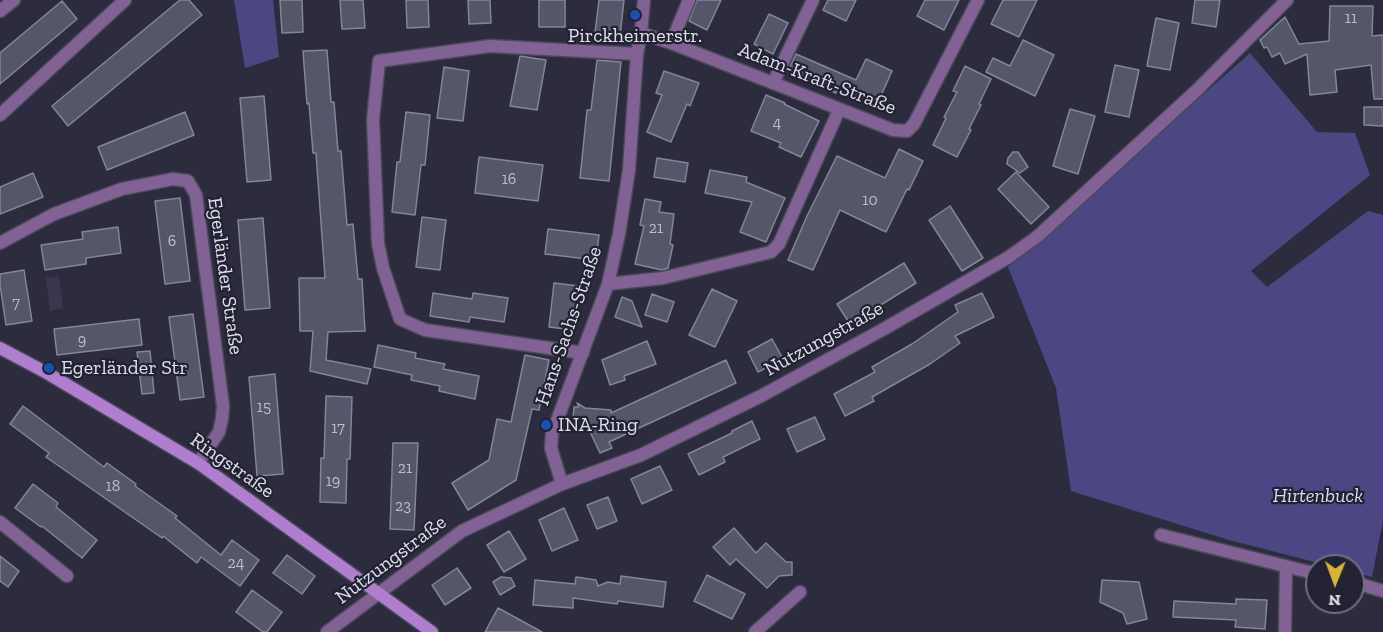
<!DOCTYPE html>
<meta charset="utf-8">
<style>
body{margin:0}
#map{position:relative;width:1383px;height:632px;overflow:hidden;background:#2c2c3e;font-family:"Zilla Slab",serif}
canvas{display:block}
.north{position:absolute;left:1305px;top:554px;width:60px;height:60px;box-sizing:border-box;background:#223;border:2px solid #6e6e7d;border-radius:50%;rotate:181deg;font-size:16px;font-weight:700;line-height:24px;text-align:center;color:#dfe0ec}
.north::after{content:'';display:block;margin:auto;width:21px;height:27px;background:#d7b434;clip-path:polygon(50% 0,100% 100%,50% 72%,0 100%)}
</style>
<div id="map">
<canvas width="1383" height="632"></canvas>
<div class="north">N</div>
</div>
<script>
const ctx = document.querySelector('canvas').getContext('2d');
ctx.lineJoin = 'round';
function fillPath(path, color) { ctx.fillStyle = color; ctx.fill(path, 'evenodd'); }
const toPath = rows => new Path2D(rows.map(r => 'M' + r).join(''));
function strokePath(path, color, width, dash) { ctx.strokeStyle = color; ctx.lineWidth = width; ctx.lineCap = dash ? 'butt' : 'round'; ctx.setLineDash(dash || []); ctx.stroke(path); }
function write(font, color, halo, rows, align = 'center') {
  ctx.font = font + ' "Zilla Slab",serif'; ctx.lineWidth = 4.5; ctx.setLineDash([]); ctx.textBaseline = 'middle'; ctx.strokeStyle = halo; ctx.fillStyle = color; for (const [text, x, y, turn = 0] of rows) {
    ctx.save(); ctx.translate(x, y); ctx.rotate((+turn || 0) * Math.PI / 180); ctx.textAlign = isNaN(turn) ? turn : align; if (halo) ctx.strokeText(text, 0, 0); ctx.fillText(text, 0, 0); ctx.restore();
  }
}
fillPath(toPath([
 [59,276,63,308,50,311,46,278]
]), '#38374f');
fillPath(toPath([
 [234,0,273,0,279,57,245,68],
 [1250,53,1317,132,1355,133,1370,175,1251,271,1267,287,1368,211,1383,215,1383,520,1372,577,1353,572,1353,566,1330,566,1229,540,1071,491,1056,388,1008,267]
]), '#4b4783');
const building = toPath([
 [180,0,189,0,202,15,68,126,52,106,180,0],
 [280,0,302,0,303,32,282,33,280,0],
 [340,0,363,0,365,28,342,29,340,0],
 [406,0,428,0,429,27,407,28,406,0],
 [468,0,490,0,491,23,469,24,468,0],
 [539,0,565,0,565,27,539,27,539,0],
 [599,0,624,0,620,36,595,33,599,0],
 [697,0,721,0,707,30,689,21,697,0],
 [828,0,856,0,846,21,823,10,828,0],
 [925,0,959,0,944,30,917,16,925,0],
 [1003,0,1037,0,1019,37,991,24,1003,0],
 [1195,0,1220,0,1216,27,1192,23,1195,0],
 [62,1,77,19,0,84,0,53,62,1],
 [1330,6,1373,6,1372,36,1383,35,1383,99,1374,99,1371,65,1335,70,1337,92,1310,95,1307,54,1285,64,1280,53,1272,57,1267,47,1264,48,1260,40,1285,17,1299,44,1329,41,1330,6],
 [769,14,788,23,773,54,754,44,769,14],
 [1156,18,1179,23,1170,70,1147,66,1156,18],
 [1023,40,1054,55,1035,96,986,72,993,58,1010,66,1023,40],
 [327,50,331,102,334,102,338,151,341,151,347,225,353,224,358,279,362,279,365,331,328,332,326,360,371,369,367,384,310,371,313,331,300,331,299,278,325,278,316,153,313,153,309,103,307,104,303,51,327,50],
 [796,54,856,80,866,59,892,71,876,107,837,90,836,93,788,71,796,54],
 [520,56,546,60,537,110,510,106,520,56],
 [597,60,621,62,609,181,580,178,587,110,591,110,597,60],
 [1115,65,1139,70,1129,117,1105,112,1115,65],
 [965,66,991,79,979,104,981,105,969,129,971,130,957,157,933,145,946,118,944,117,957,92,953,91,965,66],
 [444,67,469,71,463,121,437,118,444,67],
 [664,71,699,83,690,106,687,104,671,142,647,132,662,95,656,93,664,71],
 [766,95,785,103,784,104,819,121,801,157,779,147,781,143,751,131,766,95],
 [264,96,271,180,247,182,240,98,264,96],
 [1364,107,1383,107,1383,126,1364,125,1364,107],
 [1070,109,1095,116,1078,174,1053,166,1070,109],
 [185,112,194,135,107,170,98,147,185,112],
 [406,112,430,115,425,165,421,165,415,215,392,212,397,162,400,162,406,112],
 [899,149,923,161,909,190,907,189,886,232,840,210,813,270,788,260,807,216,837,156,885,178,899,149],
 [1013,152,1018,152,1028,167,1020,173,1007,164,1008,158,1013,152],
 [479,157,543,165,538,201,475,193,479,157],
 [657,158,688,163,685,182,654,177,657,158],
 [710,170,747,177,746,182,785,198,766,242,740,232,752,202,705,193,710,170],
 [1016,172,1049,207,1031,224,998,189,1016,172],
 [33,173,43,197,0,214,0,187,33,173],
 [180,198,190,281,165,284,155,201,180,198],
 [645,199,661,202,659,212,674,214,670,244,673,245,668,268,662,270,635,264,644,226,640,225,645,199],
 [950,206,983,258,962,271,929,220,950,206],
 [422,217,446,220,440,270,416,267,422,217],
 [263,218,270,308,245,310,238,220,263,218],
 [118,227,121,253,86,258,86,264,45,270,41,245,83,239,82,232,118,227],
 [548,229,599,235,596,260,545,254,548,229],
 [904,263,916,283,850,324,837,304,904,263],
 [24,270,32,321,6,325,0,285,0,274,24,270],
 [554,283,579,286,574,330,549,327,554,283],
 [712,289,737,301,715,347,689,335,712,289],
 [433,293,472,299,473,293,508,298,504,322,470,317,469,322,430,316,433,293],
 [982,293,994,317,955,336,960,343,930,364,872,397,874,401,845,416,834,394,875,372,872,367,912,344,958,312,955,305,982,293],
 [652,294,674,302,667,322,645,315,652,294],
 [622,297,632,301,642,327,615,317,622,297],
 [193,314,204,397,180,400,169,317,193,314],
 [139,319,142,345,57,355,54,329,139,319],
 [772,339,783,359,758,372,748,352,772,339],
 [647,341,656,364,624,376,625,380,610,385,602,360,647,341],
 [378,345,416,353,415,358,445,364,443,369,479,376,475,399,439,391,440,386,411,380,412,375,374,367,378,345],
 [150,351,154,393,142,394,137,352,150,351],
 [525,355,549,360,539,410,532,409,516,480,468,510,452,483,489,460,497,419,511,422,525,355],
 [726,360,736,383,609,442,612,448,600,453,584,419,573,419,574,407,579,407,577,403,585,408,611,410,611,413,726,360],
 [275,374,283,474,257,476,249,377,275,374],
 [326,396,352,397,350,459,347,459,346,503,320,502,321,458,324,458,326,396],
 [23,406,104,467,107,463,136,484,135,486,177,516,175,518,221,555,232,540,259,560,240,586,201,557,197,563,163,536,162,538,46,457,49,453,10,424,23,406],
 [815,417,825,439,797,452,787,429,815,417],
 [752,421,760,439,723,457,725,462,699,475,688,454,732,433,732,431,752,421],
 [393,443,418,443,414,530,390,529,393,443],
 [660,466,672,490,642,504,631,479,660,466],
 [33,484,58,503,56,507,97,540,82,558,42,526,41,527,15,508,33,484],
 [608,497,617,521,597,529,587,505,608,497],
 [564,508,578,540,552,551,539,520,564,508],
 [734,528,756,553,766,543,786,562,792,562,792,575,779,576,767,588,736,559,730,565,713,547,734,528],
 [509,531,526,559,504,572,487,545,509,531],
 [287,555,315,576,302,594,273,573,287,555],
 [0,556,19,571,8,587,0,581,0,556],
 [457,568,471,588,445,605,432,585,457,568],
 [707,575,745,594,732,619,694,601,707,575],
 [621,576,666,582,663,607,618,601,617,604,573,598,573,608,533,605,535,580,575,584,576,577,596,580,598,586,608,582,620,584,621,576],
 [501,577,511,578,515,586,500,595,493,582,501,577],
 [1102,580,1139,582,1147,619,1127,624,1123,613,1100,602,1102,580],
 [252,590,282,612,267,632,263,632,236,612,252,590],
 [1236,599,1267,600,1265,629,1235,627,1236,620,1173,617,1174,601,1236,604,1236,599],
 [498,608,542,632,485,632,498,608]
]);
fillPath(building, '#55566a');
strokePath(building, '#83859a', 1.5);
const street = toPath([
 [0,11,14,0],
 [641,33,671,43,893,130,907,131,914,124,978,0],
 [671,43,689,0],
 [773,83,813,0],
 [0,115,125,0],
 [0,243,54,214,122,189,173,179,188,181,196,195,223,406,222,419,219,432,198,463],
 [608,284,663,278,771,252,779,244,839,110],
 [583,353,425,330,400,319,383,268,378,243,373,120,379,61,490,46,637,54],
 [562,484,551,448,552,434,608,284,619,234,629,170,637,54,641,33,644,0],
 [0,522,67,576],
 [1161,535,1317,574],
 [1353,582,1383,591],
 [327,632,462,531,562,484,641,455,761,396,882,330,1009,257,1038,236,1197,90,1287,0],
 [755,632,800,592],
 [1285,632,1286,567]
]);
const secondary = toPath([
 [0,348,47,373,198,463,432,632]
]);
strokePath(street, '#49495a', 15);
strokePath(secondary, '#49495a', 15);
strokePath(street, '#826294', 12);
strokePath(secondary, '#b17dcf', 12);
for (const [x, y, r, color] of [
 [635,15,6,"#1a4fb4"],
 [49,368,6,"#1a4fb4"],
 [546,425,6,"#1a4fb4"]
]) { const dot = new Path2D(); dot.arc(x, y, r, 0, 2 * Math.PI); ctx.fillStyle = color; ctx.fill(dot); strokePath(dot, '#223', 2); }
write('16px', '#bcbecc', null, [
 ["11",1351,18],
 ["4",777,123],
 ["16",509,179],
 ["10",870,200],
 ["21",656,228],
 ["6",172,241],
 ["7",16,303],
 ["9",82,340],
 ["15",264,407],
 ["17",338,428],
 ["21",405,468],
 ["19",333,481],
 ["18",113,486],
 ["23",403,506],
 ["24",236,563]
]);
write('20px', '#dfe0ec', '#223', [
 ["Pirckheimerstr.",635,36,"center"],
 ["Egerländer Str",61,368],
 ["INA-Ring",558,425]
], 'left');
write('20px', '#dfe0ec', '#223', [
 ["Adam-Kraft-Straße",817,79,21],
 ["Egerländer Straße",225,276,82],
 ["Hans-Sachs-Straße",569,326,-71],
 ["Nutzungstraße",824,339,-29],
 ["Ringstraße",232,466,35],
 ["Nutzungstraße",391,560,-37]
]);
write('italic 20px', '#dbdbf3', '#223', [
 ["Hirtenbuck",1318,496]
]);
</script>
